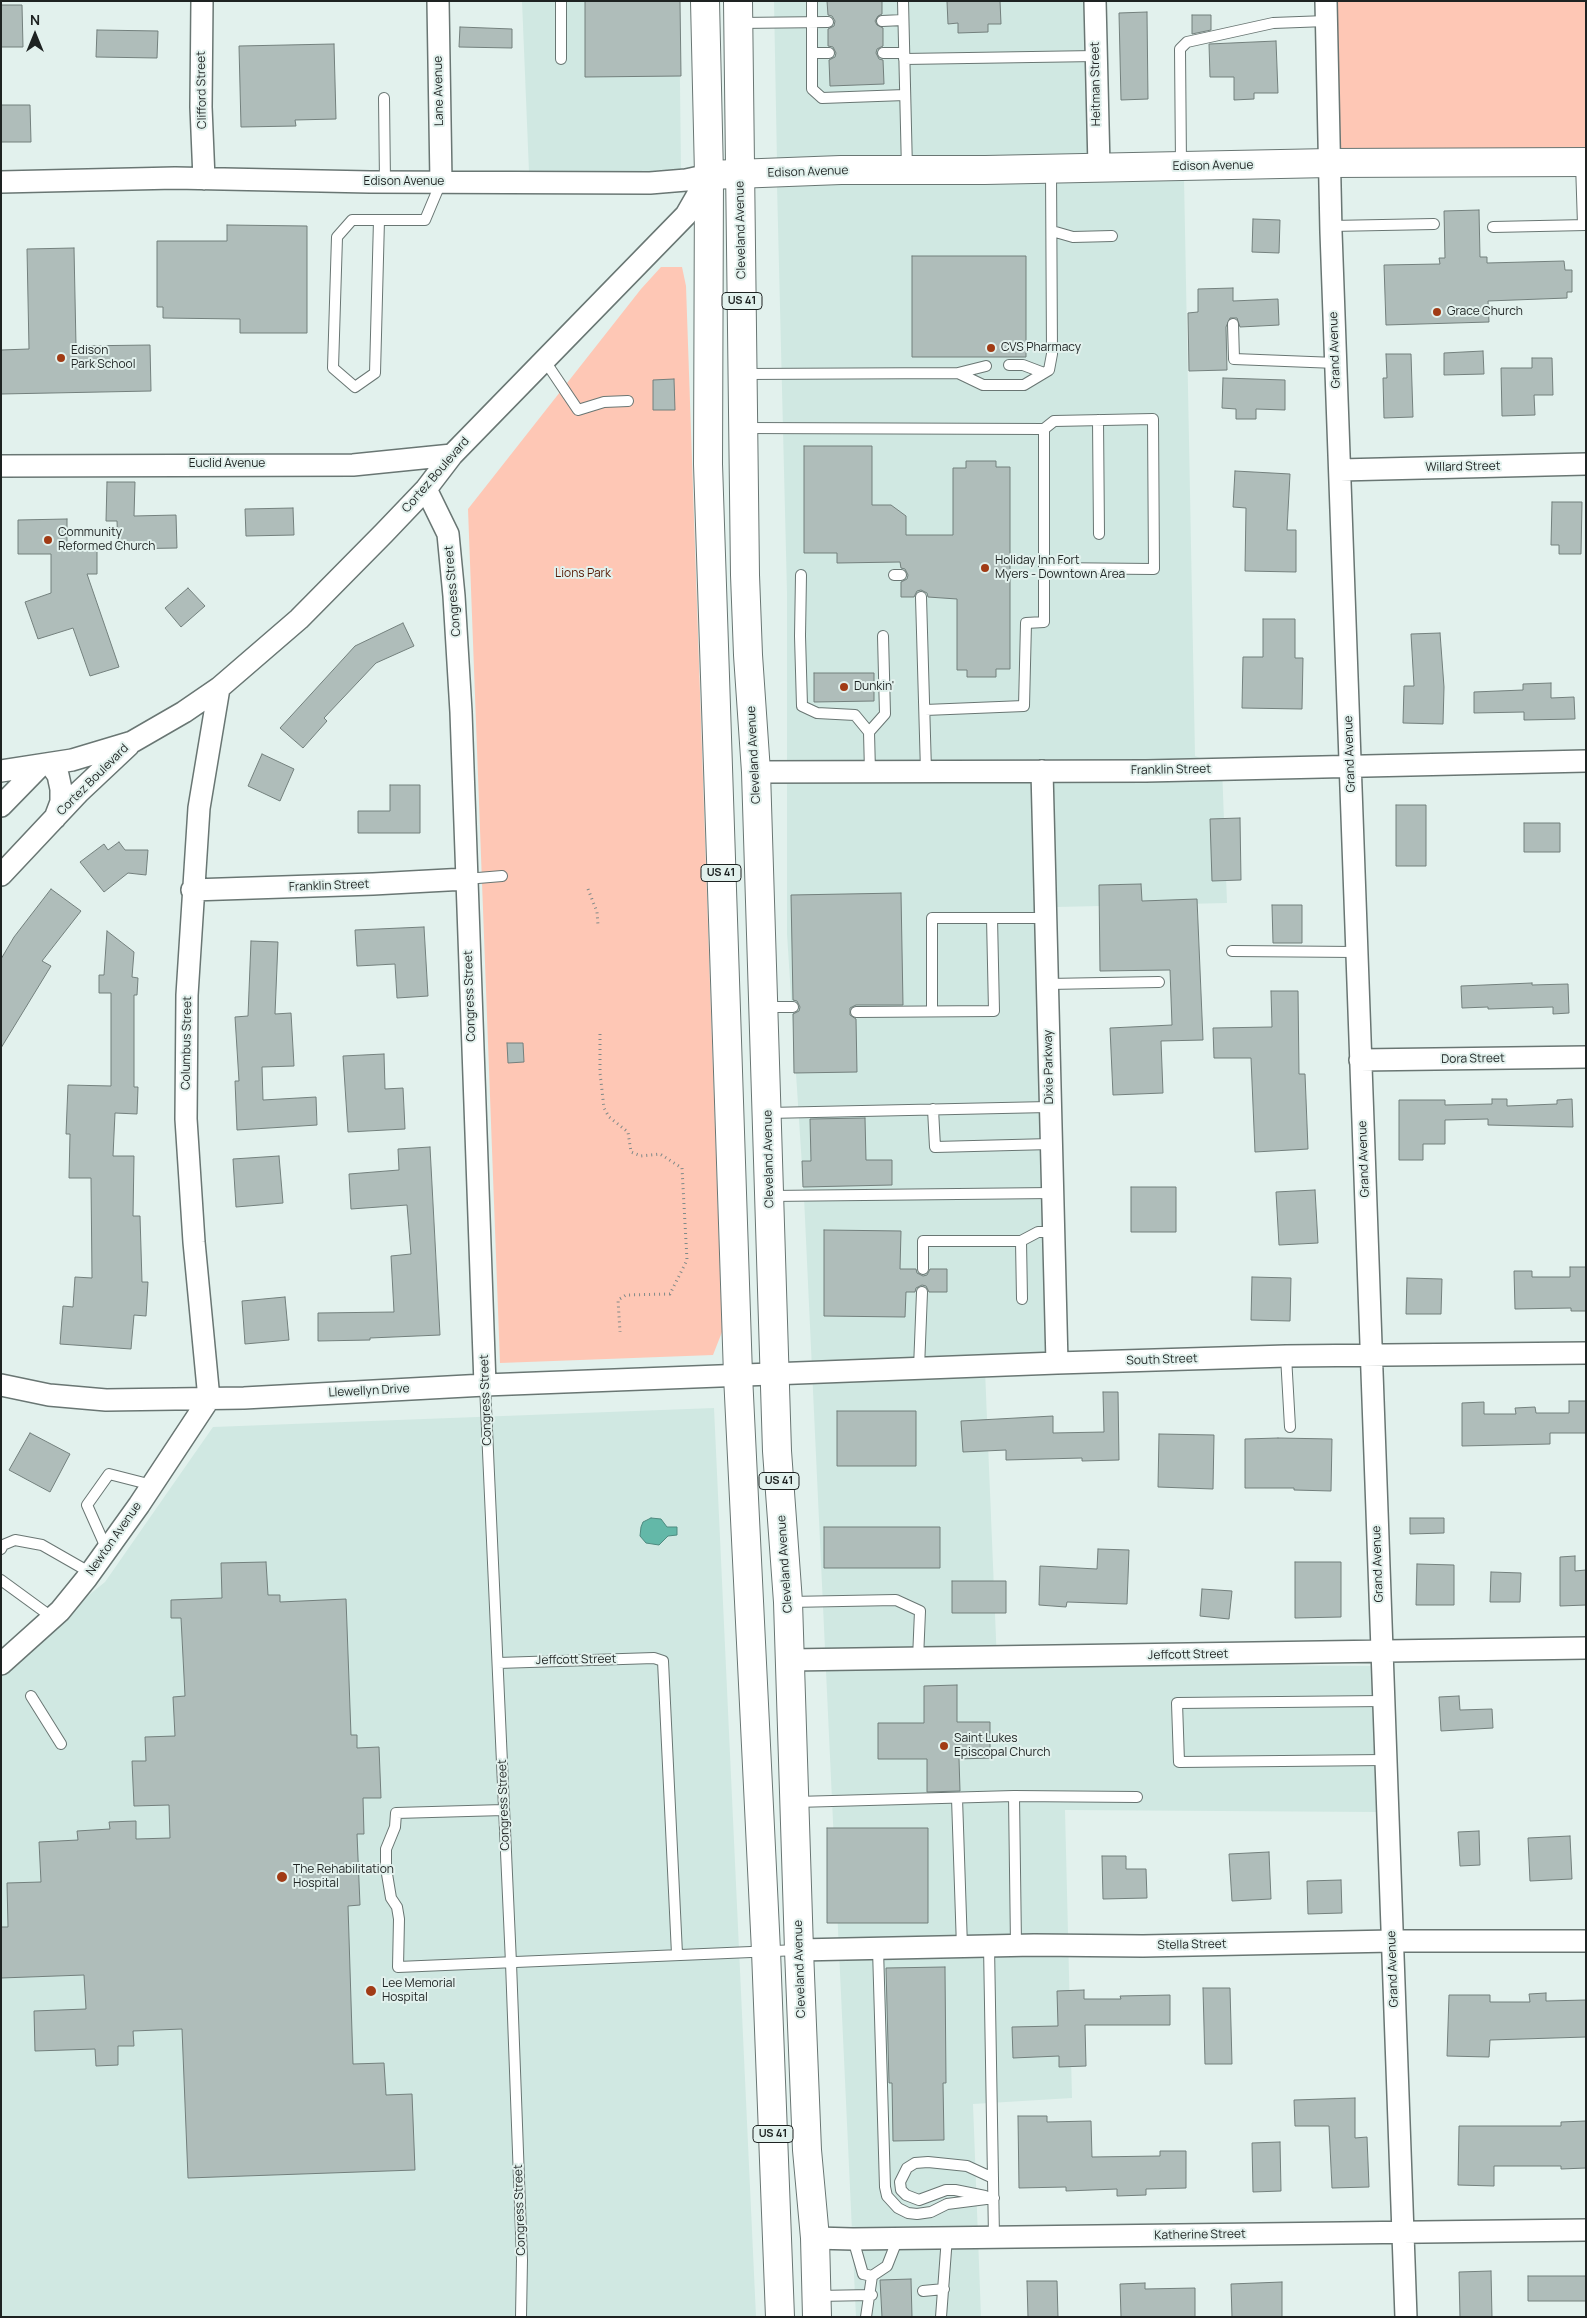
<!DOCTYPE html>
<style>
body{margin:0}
#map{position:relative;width:1587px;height:2318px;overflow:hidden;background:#e2f1ed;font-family:Manrope,sans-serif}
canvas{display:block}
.frame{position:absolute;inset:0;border:2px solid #1e2322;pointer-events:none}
.north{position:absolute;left:10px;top:10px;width:50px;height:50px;-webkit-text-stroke:4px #e2f1ed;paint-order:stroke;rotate:0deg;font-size:14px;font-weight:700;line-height:20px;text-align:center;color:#1e2322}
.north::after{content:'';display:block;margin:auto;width:18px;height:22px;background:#1e2322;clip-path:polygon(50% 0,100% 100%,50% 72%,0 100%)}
</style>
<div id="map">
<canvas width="1587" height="2318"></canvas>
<div class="frame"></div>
<div class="north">N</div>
</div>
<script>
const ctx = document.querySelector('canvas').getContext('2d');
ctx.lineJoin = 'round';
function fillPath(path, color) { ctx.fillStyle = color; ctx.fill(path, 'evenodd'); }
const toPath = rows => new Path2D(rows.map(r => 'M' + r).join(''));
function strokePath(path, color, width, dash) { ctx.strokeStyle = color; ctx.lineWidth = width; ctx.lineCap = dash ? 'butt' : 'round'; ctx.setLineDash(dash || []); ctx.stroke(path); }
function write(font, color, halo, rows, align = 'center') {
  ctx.font = font + ' Manrope,sans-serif'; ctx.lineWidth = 4; ctx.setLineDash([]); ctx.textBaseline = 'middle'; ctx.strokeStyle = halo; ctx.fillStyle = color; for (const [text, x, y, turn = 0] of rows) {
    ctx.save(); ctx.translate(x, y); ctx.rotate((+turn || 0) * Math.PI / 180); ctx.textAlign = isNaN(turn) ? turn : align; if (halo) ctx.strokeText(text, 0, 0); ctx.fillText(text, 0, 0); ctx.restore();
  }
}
fillPath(toPath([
 [522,1,679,1,681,169,650,171,529,172],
 [774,1,1084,1,1089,156,777,163],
 [1184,178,1195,756,1222,766,1227,903,1057,907,1060,1370,985,1370,997,1663,1371,1666,1376,1812,1065,1810,1072,2098,973,2104,981,2317,856,2317,804,1197,787,934,787,593,777,185,841,182],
 [714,1408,756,2317,1,2317,1,1666,105,1582,213,1427]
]), '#d0e8e2');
fillPath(toPath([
 [1331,1,1586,1,1586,157,1335,157],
 [661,267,682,267,686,286,722,1332,713,1355,500,1363,468,509,641,289]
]), '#fec7b5');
const water = toPath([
 [651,1518,661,1519,667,1527,677,1527,677,1535,668,1536,659,1545,646,1543,640,1536,641,1527,643,1522,651,1518]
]);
fillPath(water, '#63b8a8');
strokePath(water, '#4e8b80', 1);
const building = toPath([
 [585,1,680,1,681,76,585,77,585,1],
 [827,1,882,1,882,14,878,16,875,21,877,25,883,28,883,46,877,49,876,53,879,59,883,60,884,84,830,86,829,60,835,57,836,53,833,47,828,46,828,29,834,26,835,21,832,16,828,15,827,1],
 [947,1,1000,1,1001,24,988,24,988,32,958,33,958,23,948,24,947,1],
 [1,5,22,5,23,47,1,47,1,5],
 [1147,12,1148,99,1121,100,1119,13,1147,12],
 [1192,15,1211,15,1211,30,1192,34,1192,15],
 [460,27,512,29,512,48,459,47,460,27],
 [97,30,158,31,157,58,96,57,97,30],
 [1276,41,1278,93,1254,93,1254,99,1234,100,1234,77,1210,77,1209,44,1276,41],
 [334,44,336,119,295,120,296,126,241,127,239,46,334,44],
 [1,105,30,105,31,142,1,142,1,105],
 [1479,210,1480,257,1487,257,1487,263,1564,261,1565,270,1572,270,1572,292,1567,292,1567,298,1488,301,1489,322,1386,325,1384,265,1440,264,1439,258,1445,258,1444,211,1479,210],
 [1253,219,1280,220,1279,253,1252,252,1253,219],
 [227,225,307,226,307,333,240,333,240,319,163,318,163,307,157,307,157,241,227,241,227,225],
 [74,248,76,346,150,345,151,391,1,394,1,350,29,349,27,249,74,248],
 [912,256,1026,256,1026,357,912,357,912,256],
 [1233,288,1233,301,1278,299,1279,325,1240,327,1237,318,1230,318,1226,327,1227,370,1189,371,1188,313,1198,312,1198,289,1233,288],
 [1483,351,1484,374,1444,375,1444,353,1483,351],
 [1386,354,1411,354,1413,417,1384,418,1383,378,1387,378,1386,354],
 [1532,358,1552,358,1553,395,1534,395,1535,415,1502,416,1501,368,1532,368,1532,358],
 [1223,378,1285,380,1285,410,1256,409,1256,419,1236,419,1236,409,1222,408,1223,378],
 [674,379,675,410,653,410,653,380,674,379],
 [804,446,872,446,872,505,891,505,906,516,906,535,953,535,953,468,966,468,966,461,996,461,996,467,1010,467,1010,669,996,669,996,677,967,677,967,670,957,670,957,599,928,597,927,593,921,590,917,591,914,597,901,597,901,582,907,579,908,575,905,569,901,568,900,562,837,563,837,553,804,553,804,446],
 [1235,471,1290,474,1287,530,1296,530,1296,572,1245,571,1246,508,1233,507,1235,471],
 [107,482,135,482,134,516,176,515,177,548,118,549,117,521,106,521,107,482],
 [1552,502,1582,502,1581,554,1559,554,1559,545,1551,545,1552,502],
 [293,508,294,535,246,536,245,509,293,508],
 [67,519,67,551,97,551,97,574,87,574,119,667,90,676,73,628,38,639,25,602,51,593,51,554,18,554,18,520,67,519],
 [188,588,205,606,181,627,165,608,188,588],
 [1263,619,1295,619,1295,658,1303,658,1302,709,1242,708,1243,657,1263,657,1263,619],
 [403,623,414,646,376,663,324,718,327,721,303,748,280,728,355,646,403,623],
 [1440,633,1444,687,1443,724,1403,723,1404,686,1414,686,1411,634,1440,633],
 [814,673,874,673,874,701,814,702,814,673],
 [1551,683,1551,698,1574,697,1575,719,1524,720,1524,712,1474,713,1474,692,1523,690,1523,684,1551,683],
 [262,754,294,769,280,801,248,786,262,754],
 [390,785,420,785,420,833,358,833,358,811,390,811,390,785],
 [1396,805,1426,805,1426,866,1396,866,1396,805],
 [1240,818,1241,880,1212,881,1210,819,1240,818],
 [1524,823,1560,823,1560,852,1524,852,1524,823],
 [119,842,125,850,148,850,146,875,128,873,104,892,80,862,104,844,108,850,119,842],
 [1141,884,1142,901,1197,899,1203,1040,1161,1041,1163,1093,1113,1095,1110,1028,1172,1025,1170,970,1100,971,1099,885,1141,884],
 [51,889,81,911,42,961,51,966,1,1048,1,959,14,937,51,889],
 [901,893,903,1005,856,1005,850,1008,850,1015,856,1019,857,1072,794,1073,793,1014,799,1011,800,1007,797,1001,793,1000,791,895,901,893],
 [1272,905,1302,905,1302,943,1273,943,1272,905],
 [424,927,428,996,397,998,395,964,357,966,355,930,424,927],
 [107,931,134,952,132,977,138,978,137,995,134,995,134,1087,138,1087,137,1114,115,1113,113,1156,134,1156,133,1216,140,1216,142,1282,148,1282,146,1316,134,1315,131,1349,60,1344,63,1306,73,1307,75,1277,92,1278,91,1178,69,1178,70,1134,66,1134,68,1085,111,1086,111,993,99,993,99,975,104,975,107,931],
 [251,941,278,942,275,1014,291,1013,294,1066,262,1067,263,1100,316,1097,317,1125,237,1130,235,1081,239,1081,235,1017,248,1016,251,941],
 [1532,983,1532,985,1568,984,1569,1013,1553,1014,1553,1007,1488,1009,1488,1007,1462,1008,1461,986,1532,983],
 [1271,991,1298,991,1299,1074,1305,1074,1308,1149,1255,1152,1251,1058,1214,1058,1213,1028,1272,1027,1271,991],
 [507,1043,523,1043,524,1062,508,1063,507,1043],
 [384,1054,385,1089,403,1088,405,1129,348,1132,343,1056,384,1054],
 [1492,1099,1507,1099,1507,1106,1557,1104,1557,1100,1572,1099,1573,1127,1488,1125,1488,1119,1445,1120,1445,1144,1423,1144,1423,1160,1399,1160,1399,1100,1445,1100,1445,1105,1492,1104,1492,1099],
 [865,1118,866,1160,892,1160,892,1185,803,1187,802,1161,811,1161,810,1119,865,1118],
 [430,1147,440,1335,370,1338,370,1340,318,1341,318,1313,394,1312,391,1256,411,1254,407,1205,351,1209,349,1174,399,1170,398,1149,430,1147],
 [279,1156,283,1203,236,1207,233,1159,279,1156],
 [1131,1187,1176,1187,1176,1232,1131,1232,1131,1187],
 [1315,1190,1318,1243,1279,1245,1276,1192,1315,1190],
 [824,1230,901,1231,900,1269,916,1269,917,1273,923,1276,927,1275,930,1269,947,1269,947,1292,929,1292,926,1286,922,1285,916,1288,915,1292,906,1292,905,1317,824,1316,824,1230],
 [1570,1267,1586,1267,1586,1311,1571,1311,1571,1308,1515,1309,1514,1271,1532,1271,1532,1277,1570,1277,1570,1267],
 [1252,1277,1291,1278,1290,1321,1251,1320,1252,1277],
 [1407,1278,1442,1279,1441,1314,1406,1314,1407,1278],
 [285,1297,289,1340,245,1344,242,1301,285,1297],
 [1103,1392,1118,1392,1119,1460,1082,1461,1082,1458,1006,1460,1006,1450,963,1452,961,1421,1053,1416,1053,1433,1104,1432,1103,1392],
 [1569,1401,1586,1401,1586,1433,1550,1433,1550,1444,1462,1446,1462,1403,1484,1402,1484,1414,1516,1414,1515,1408,1535,1407,1536,1413,1569,1413,1569,1401],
 [837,1411,916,1411,916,1466,837,1466,837,1411],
 [30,1433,70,1454,50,1492,9,1470,30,1433],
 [1159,1434,1214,1435,1213,1489,1158,1487,1159,1434],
 [1278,1438,1332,1439,1331,1491,1294,1490,1294,1488,1245,1488,1245,1439,1278,1438],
 [1410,1518,1444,1518,1444,1533,1410,1534,1410,1518],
 [824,1527,940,1527,940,1568,824,1568,824,1527],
 [1098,1549,1129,1550,1127,1604,1067,1602,1066,1607,1039,1605,1040,1566,1097,1569,1098,1549],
 [1575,1556,1575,1571,1586,1570,1586,1605,1560,1606,1560,1557,1575,1556],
 [266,1562,268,1595,280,1595,280,1602,346,1599,351,1735,357,1735,357,1748,379,1747,381,1798,363,1798,364,1834,357,1834,360,1905,348,1906,353,2064,384,2063,386,2095,412,2094,415,2170,188,2178,182,2029,133,2031,134,2046,118,2046,118,2065,96,2066,95,2049,35,2051,34,2011,86,2009,84,1975,1,1978,1,1927,8,1927,7,1883,41,1882,39,1842,78,1840,77,1831,110,1829,109,1822,136,1821,136,1839,170,1838,169,1805,134,1806,132,1761,146,1761,145,1737,175,1736,173,1697,185,1696,181,1618,171,1618,171,1600,222,1598,221,1563,266,1562],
 [1295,1562,1341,1562,1341,1617,1295,1618,1295,1562],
 [1417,1564,1454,1565,1454,1605,1416,1605,1417,1564],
 [1491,1572,1521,1573,1520,1602,1490,1602,1491,1572],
 [952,1581,1006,1581,1006,1613,952,1613,952,1581],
 [1202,1589,1232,1591,1229,1619,1200,1616,1202,1589],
 [957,1685,957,1722,990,1722,990,1758,959,1759,960,1791,927,1792,927,1759,878,1759,878,1723,924,1723,924,1686,957,1685],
 [1459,1696,1460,1710,1492,1709,1493,1728,1441,1731,1439,1697,1459,1696],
 [827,1828,928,1828,928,1923,827,1923,827,1828],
 [1479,1831,1480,1865,1460,1866,1458,1832,1479,1831],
 [1570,1836,1572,1879,1530,1881,1528,1838,1570,1836],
 [1269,1852,1271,1899,1232,1901,1229,1854,1269,1852],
 [1102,1856,1126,1856,1126,1869,1146,1869,1147,1898,1103,1899,1102,1856],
 [1341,1880,1342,1913,1308,1914,1307,1881,1341,1880],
 [945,1967,946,2083,943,2083,944,2140,893,2141,892,2083,889,2083,886,1968,945,1967],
 [1203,1988,1230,1988,1232,2064,1205,2064,1203,1988],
 [1084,1990,1084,1999,1121,1999,1120,1996,1170,1995,1170,2025,1085,2025,1086,2066,1059,2067,1059,2056,1013,2058,1012,2027,1058,2026,1057,1991,1084,1990],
 [1546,1993,1546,2001,1586,2000,1586,2037,1490,2040,1489,2057,1447,2056,1449,1995,1490,1995,1490,2002,1530,2002,1529,1994,1546,1993],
 [1355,2098,1355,2138,1367,2137,1369,2187,1332,2188,1329,2126,1295,2126,1294,2100,1355,2098],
 [1018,2116,1047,2116,1047,2122,1091,2121,1092,2157,1160,2156,1160,2151,1186,2151,1186,2188,1146,2189,1146,2195,1117,2196,1117,2189,1066,2191,1066,2187,1019,2188,1018,2116],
 [1586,2121,1586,2168,1561,2169,1561,2166,1494,2166,1494,2186,1458,2185,1459,2126,1561,2126,1561,2122,1586,2121],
 [1280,2142,1281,2191,1253,2192,1252,2143,1280,2142],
 [1491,2271,1492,2317,1460,2317,1459,2272,1491,2271],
 [1528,2276,1586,2276,1586,2301,1528,2301,1528,2276],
 [911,2279,912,2317,882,2317,880,2280,911,2279],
 [1027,2281,1057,2281,1058,2317,1028,2317,1027,2281],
 [1282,2282,1282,2317,1232,2317,1231,2284,1282,2282],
 [1145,2283,1145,2289,1195,2288,1195,2317,1121,2317,1120,2284,1145,2283]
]);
fillPath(building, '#afbdba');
strokePath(building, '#73807d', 1);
const lane = toPath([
 [561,1,561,59],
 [812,1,812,89,822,98,905,95],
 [903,1,907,170],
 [882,21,903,20],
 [739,23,828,22],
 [812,53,829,53],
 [883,53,904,53],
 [904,59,1096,56],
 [384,98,385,182],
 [1581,163,1583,225],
 [1181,165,1180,49,1187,42,1273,23,1326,21],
 [379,220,375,373,355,387,333,368,337,237,352,220,425,220,441,182],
 [1331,226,1434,224],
 [1493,227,1586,225],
 [1052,231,1073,237,1112,236],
 [1233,324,1234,359,1336,363],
 [545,361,578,410,604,402,628,401],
 [1009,365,1023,365,1044,373],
 [958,373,983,385,1024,385,1049,370,1052,354,1051,169],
 [744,374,958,373,986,366],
 [1098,420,1099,534],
 [745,428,1044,429,1044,622,1026,623,1024,706,925,710],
 [1044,568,1154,569,1153,419,1054,421,1044,429],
 [801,575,800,636,802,706,817,713,855,715,869,732,870,772],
 [894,575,901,575],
 [921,597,926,771],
 [869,732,885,714,883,636],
 [466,879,502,876],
 [1232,951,1356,952],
 [1048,984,1159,982],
 [765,1007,793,1007],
 [932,1011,932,918,1047,918],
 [856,1012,994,1011,992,918],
 [933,1109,935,1147,1051,1144],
 [768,1113,1049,1107],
 [770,1196,1052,1193],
 [1021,1241,1022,1299],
 [923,1269,923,1241,1021,1241,1038,1232,1054,1232],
 [1286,1356,1290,1427],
 [919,1368,922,1292],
 [485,1385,511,1963,522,2260,521,2317],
 [1,1549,3,1545,15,1540,42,1545,91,1573],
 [107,1550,87,1505,109,1474,152,1485],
 [1,1580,53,1618],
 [789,1602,896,1600,920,1611,918,1659],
 [498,1663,654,1658,663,1661,677,1954],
 [31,1696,61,1744],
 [1383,1701,1177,1703,1179,1762,1385,1760],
 [1014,1796,1016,1945],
 [957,1798,962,1947],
 [796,1802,1014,1796,1137,1797],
 [504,1810,396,1813,395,1827,386,1849,386,1868,391,1898,397,1907,399,1919,398,1967,798,1950],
 [989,1946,994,2237],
 [878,1949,885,2187,887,2196,898,2208,908,2213,917,2214,931,2212,947,2204,994,2198],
 [985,2196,955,2190,946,2190,919,2200,906,2195,901,2190,900,2182,907,2168,915,2163,928,2162,967,2166,993,2178],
 [853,2239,863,2274,872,2276],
 [923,2291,944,2289],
 [817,2296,872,2295],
 [866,2317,872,2276,887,2266,898,2238],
 [941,2317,947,2237]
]);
const street = toPath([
 [202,1,201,107,204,179],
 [438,1,441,182],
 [1095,1,1099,167],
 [1326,1,1331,232,1406,2317],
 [1,182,175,178,370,182,650,183,686,180,709,175],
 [1,466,353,465,452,455],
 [1340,470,1586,464],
 [426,489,448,534,454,596,461,712,485,1385],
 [50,764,58,775,61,789,61,802,55,818],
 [1,771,72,760,132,742,184,712,219,688,299,619,384,533,426,489,452,455,686,215,709,175],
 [1042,771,1057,1363],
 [756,772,1146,771,1586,761],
 [1,806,40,766],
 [1,875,79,792,129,745],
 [192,890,373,884,466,879],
 [1360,1060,1586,1057],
 [1,1385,49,1395,106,1400,244,1398,485,1385,1057,1363,1286,1356,1586,1353],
 [790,1660,1586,1648],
 [1,1664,60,1611,86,1579,139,1505,209,1399,194,1242,186,1119,187,995,199,808,219,688],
 [799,1950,1034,1945,1143,1946,1392,1941,1586,1941],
 [815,2238,853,2239,1586,2230]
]);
const secondary = toPath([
 [709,175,841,170,985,170,1330,163,1586,162]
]);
const primary = toPath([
 [705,1,709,175,708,464,738,1375,766,1951,780,2317],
 [738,1,745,575,748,655,756,772,777,1451,788,1602,799,1950,807,2150,815,2238,817,2317]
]);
strokePath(lane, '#697673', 12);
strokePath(street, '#697673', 24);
strokePath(secondary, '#697673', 30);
strokePath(primary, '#697673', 30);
strokePath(toPath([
 [588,889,597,912,598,925],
 [600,1034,600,1073,604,1108,609,1117,628,1132,631,1152,641,1156,660,1154,682,1168,687,1260,670,1294,626,1295,618,1300,620,1332]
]), '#808a88', 3, [1, 4]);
strokePath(lane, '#fff', 10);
strokePath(street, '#fff', 21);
strokePath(secondary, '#fff', 28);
strokePath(primary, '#fff', 28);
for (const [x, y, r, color] of [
 [1437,312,5,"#a13b15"],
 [991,348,5,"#a13b15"],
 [61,358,5,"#a13b15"],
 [48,540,5,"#a13b15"],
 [985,568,5,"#a13b15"],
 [844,687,5,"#a13b15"],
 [944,1746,5,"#a13b15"],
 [282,1877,6,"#a13b15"],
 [371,1991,6,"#a13b15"]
]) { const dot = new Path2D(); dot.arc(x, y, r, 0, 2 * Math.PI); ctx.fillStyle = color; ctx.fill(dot); strokePath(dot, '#e2f1ed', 2); }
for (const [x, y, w] of [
 [742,301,40],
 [721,873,40],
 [779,1481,40],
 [773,2134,40]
]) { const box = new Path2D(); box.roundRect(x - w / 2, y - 8.5, w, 17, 4); ctx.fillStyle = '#e2f1ed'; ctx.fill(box); strokePath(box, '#1e2322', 1); }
write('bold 11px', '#1e2322', null, [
 ["US 41",742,301],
 ["US 41",721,873],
 ["US 41",779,1481],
 ["US 41",773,2134]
]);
write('12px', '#1e2322', '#e2f1ed', [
 ["Heitman Street",1096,84,-91],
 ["Clifford Street",202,90,-91],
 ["Lane Avenue",439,91,-91],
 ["Edison Avenue",1213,166,-1],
 ["Edison Avenue",808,172,-2],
 ["Edison Avenue",404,182],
 ["Cleveland Avenue",741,230,-91],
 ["Grand Avenue",1335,350,-92],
 ["Euclid Avenue",227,464],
 ["Willard Street",1463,467,-1],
 ["Cortez Boulevard",436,475,-49],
 ["Congress Street",453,591,-95],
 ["Grand Avenue",1350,754,-92],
 ["Cleveland Avenue",754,755,-93],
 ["Franklin Street",1171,770,-1],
 ["Cortez Boulevard",93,780,-45],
 ["Franklin Street",329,886,-2],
 ["Congress Street",470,996,-92],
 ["Columbus Street",187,1043,-89],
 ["Dora Street",1473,1059,-1],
 ["Dixie Parkway",1049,1067,-91],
 ["Cleveland Avenue",769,1159,-91],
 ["Grand Avenue",1364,1159,-92],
 ["South Street",1162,1360,-2],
 ["Llewellyn Drive",369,1391,-3],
 ["Congress Street",486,1400,-92],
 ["Newton Avenue",114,1539,-55],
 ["Cleveland Avenue",785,1564,-94],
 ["Grand Avenue",1378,1564,-92],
 ["Jeffcott Street",1188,1655,-1],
 ["Jeffcott Street",576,1660,-1],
 ["Congress Street",504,1805,-92],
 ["Stella Street",1192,1945,-1],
 ["Cleveland Avenue",800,1969,-92],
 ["Grand Avenue",1393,1969,-92],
 ["Congress Street",520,2210,-92],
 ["Katherine Street",1200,2235,-1]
]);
write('12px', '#1e2322', '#e2f1ed', [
 ["Grace Church",1447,312],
 ["CVS Pharmacy",1001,348],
 ["Edison",71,351],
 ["Park School",71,365],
 ["Community",58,533],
 ["Reformed Church",58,547],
 ["Holiday Inn Fort",995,561],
 ["Myers - Downtown Area",995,575],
 ["Dunkin'",854,687],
 ["Saint Lukes",954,1739],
 ["Episcopal Church",954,1753],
 ["The Rehabilitation",293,1870],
 ["Hospital",293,1884],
 ["Lee Memorial",382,1984],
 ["Hospital",382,1998]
], 'left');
write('12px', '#561b05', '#e2f1ed', [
 ["Lions Park",583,574]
]);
</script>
